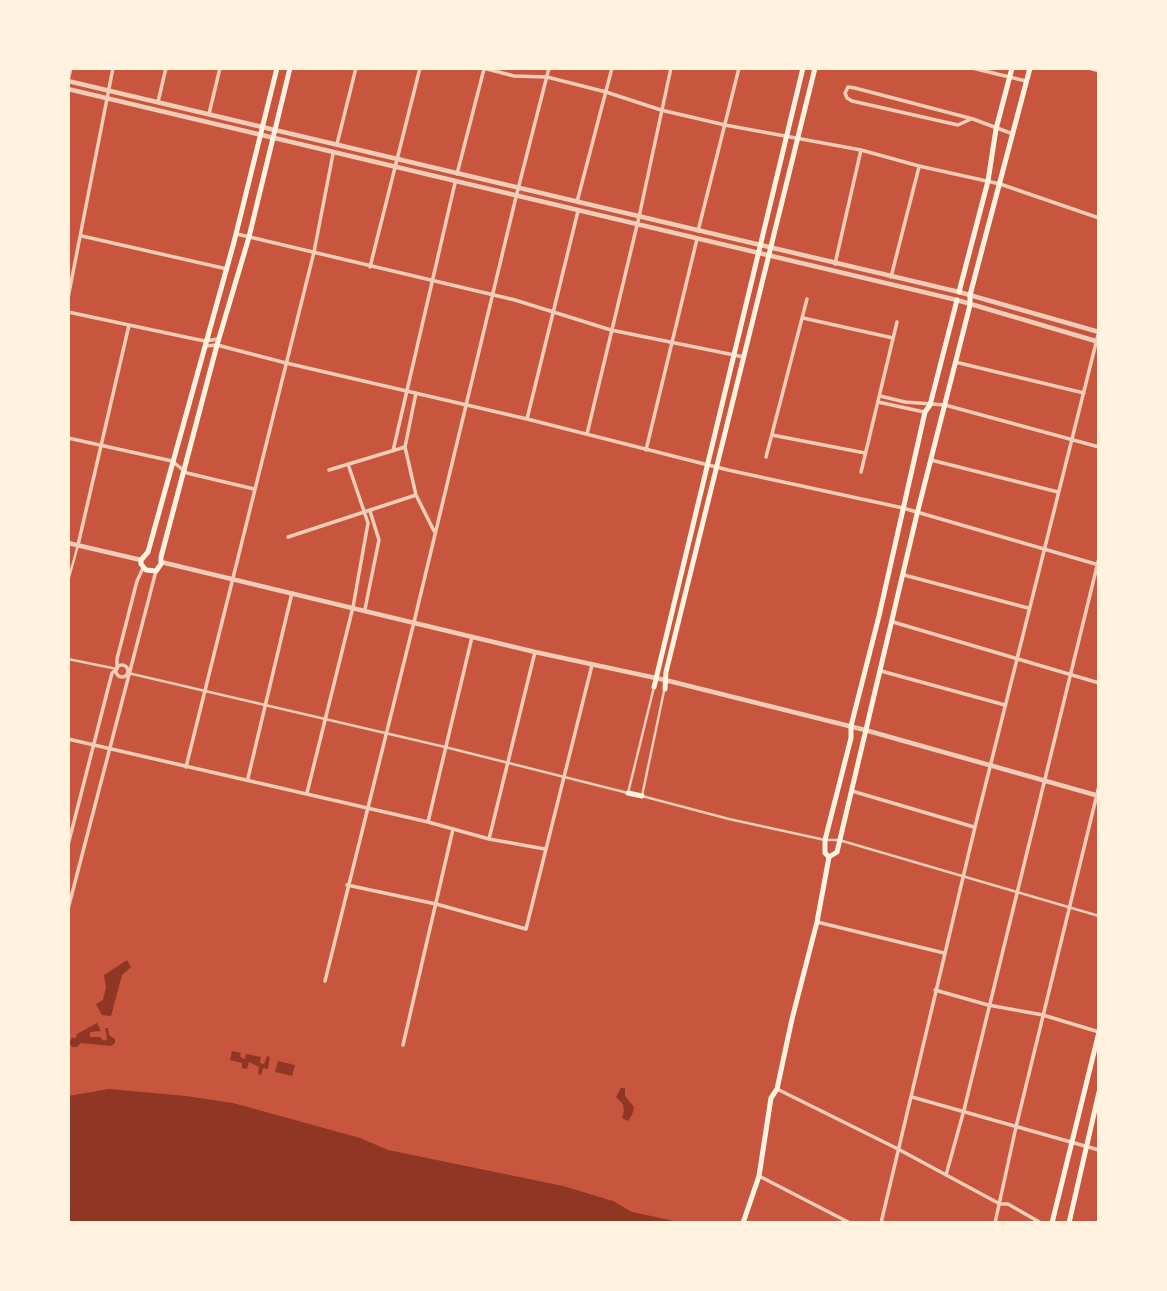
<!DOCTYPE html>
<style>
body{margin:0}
#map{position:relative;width:1167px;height:1291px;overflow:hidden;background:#c8553d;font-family:Arial,sans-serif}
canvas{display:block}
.frame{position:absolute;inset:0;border:70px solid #fff3e0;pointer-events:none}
</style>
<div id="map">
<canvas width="1167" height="1291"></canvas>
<div class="frame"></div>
</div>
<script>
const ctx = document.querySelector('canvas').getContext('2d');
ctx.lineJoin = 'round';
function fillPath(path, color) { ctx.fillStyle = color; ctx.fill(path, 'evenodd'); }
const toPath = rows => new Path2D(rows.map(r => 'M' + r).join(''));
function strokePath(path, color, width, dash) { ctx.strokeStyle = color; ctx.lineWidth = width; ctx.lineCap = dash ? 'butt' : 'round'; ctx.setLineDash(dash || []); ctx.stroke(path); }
fillPath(toPath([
 [127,960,131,967,122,975,111,1016,102,1015,96,1004,103,1000,106,987,104,975],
 [97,1023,101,1031,90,1032,90,1037,100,1037,104,1041,107,1039,105,1028,108,1028,109,1035,115,1039,115,1043,111,1046,81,1043,77,1047,72,1047,69,1043,72,1038,76,1038,77,1034],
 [232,1051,241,1053,240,1057,245,1059,246,1054,261,1057,260,1063,264,1064,267,1056,270,1057,268,1069,263,1068,261,1075,258,1074,259,1067,249,1062,247,1069,242,1068,242,1063,230,1060],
 [278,1061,295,1065,292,1076,275,1072],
 [621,1088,625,1088,625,1096,634,1107,632,1115,628,1121,622,1118,624,1111,623,1104,616,1097],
 [109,1089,186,1096,233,1103,360,1138,388,1150,563,1186,613,1201,632,1212,684,1223,68,1223,68,1096]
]), '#8f3625');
strokePath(toPath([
 [68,581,78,545],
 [68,659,117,669],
 [128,673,445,747,628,793,654,687],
 [664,691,642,796,729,819,825,840,839,840,1099,916]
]), '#f1ccb7', 2.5);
strokePath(toPath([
 [483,68,514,76,547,77,606,92,661,110,725,125,861,150,919,166,1000,184,1099,218],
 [972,68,1026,81],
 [1089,68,1099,71],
 [68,80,71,68],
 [158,102,166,68],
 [209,114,220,68],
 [971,119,958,125,852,101,847,98,845,93,848,87,855,88,973,119,1013,134],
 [337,144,356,68],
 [457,174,484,69],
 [577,202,612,68],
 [698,231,739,68],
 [237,234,515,300,611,330,744,357],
 [82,236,227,269],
 [835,264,861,150],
 [370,267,420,68],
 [891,277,919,167],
 [68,298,113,68],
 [68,312,190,338,205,341,218,339],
 [803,318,893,338],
 [206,346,217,345,286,363,527,419,728,470,903,508,1099,565],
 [955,362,1084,393],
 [416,393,405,447,416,495,434,531],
 [880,396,905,402,945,405,1099,447],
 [878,402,924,412],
 [527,419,578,211],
 [587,434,639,217,671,68],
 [772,435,865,453],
 [68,438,172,461,187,473,254,489],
 [646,450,697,239],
 [393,451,455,183],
 [766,457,807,299],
 [931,460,1058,492],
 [329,470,405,447],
 [861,472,897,322],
 [288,537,416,495],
 [78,545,129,325],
 [904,575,1028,608],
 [365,609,379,540,370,511],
 [893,622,1099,683],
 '116 671a6 6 0 1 1 12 0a6 6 0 1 1-12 0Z',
 [881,671,1005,705],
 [68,739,428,822,489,839,545,849],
 [186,767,314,252,333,154],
 [248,778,292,593],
 [852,791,974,827],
 [307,793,353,607,368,523,348,464],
 [428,822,472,637],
 [489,839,535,652],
 [68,845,112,673,117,669,117,659,137,581,143,568],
 [347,885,436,904,526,929,592,665],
 [68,909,156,571],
 [817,922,944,953],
 [325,981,415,618,516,197,549,68],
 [935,990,988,1005,1043,1015,1099,1032],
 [403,1045,453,829],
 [777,1089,898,1149,1000,1204,1008,1204,1041,1223],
 [912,1097,1099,1150],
 [946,1175,964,1110,1099,558],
 [759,1176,850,1223],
 [881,1223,975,827,1099,331],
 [995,1223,1016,1127,1099,786]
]), '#f1ccb7', 3.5);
strokePath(toPath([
 [68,81,959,292,1099,332],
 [68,89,957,300,1099,342],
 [68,543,141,560],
 [161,562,535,652,665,680,865,730,1099,796]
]), '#f1ccb7', 4.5);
strokePath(toPath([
 [277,68,234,242,148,552,141,560,141,564,146,570,156,571,161,564,161,557,217,345,249,237,290,68],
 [959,292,988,181,996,129,1012,68],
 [654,687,803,68],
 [665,689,666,672,815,68],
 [628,793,642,796],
 [829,857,837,852,917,514,970,305,970,295,1030,68],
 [743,1223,759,1176,771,1098,777,1089,792,1019,817,922,829,857,825,853,825,840,851,738,851,726,879,616,925,412,930,405,957,300],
 [1052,1223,1099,1032],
 [1069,1223,1099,1092]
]), '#fff3e0', 5);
</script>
